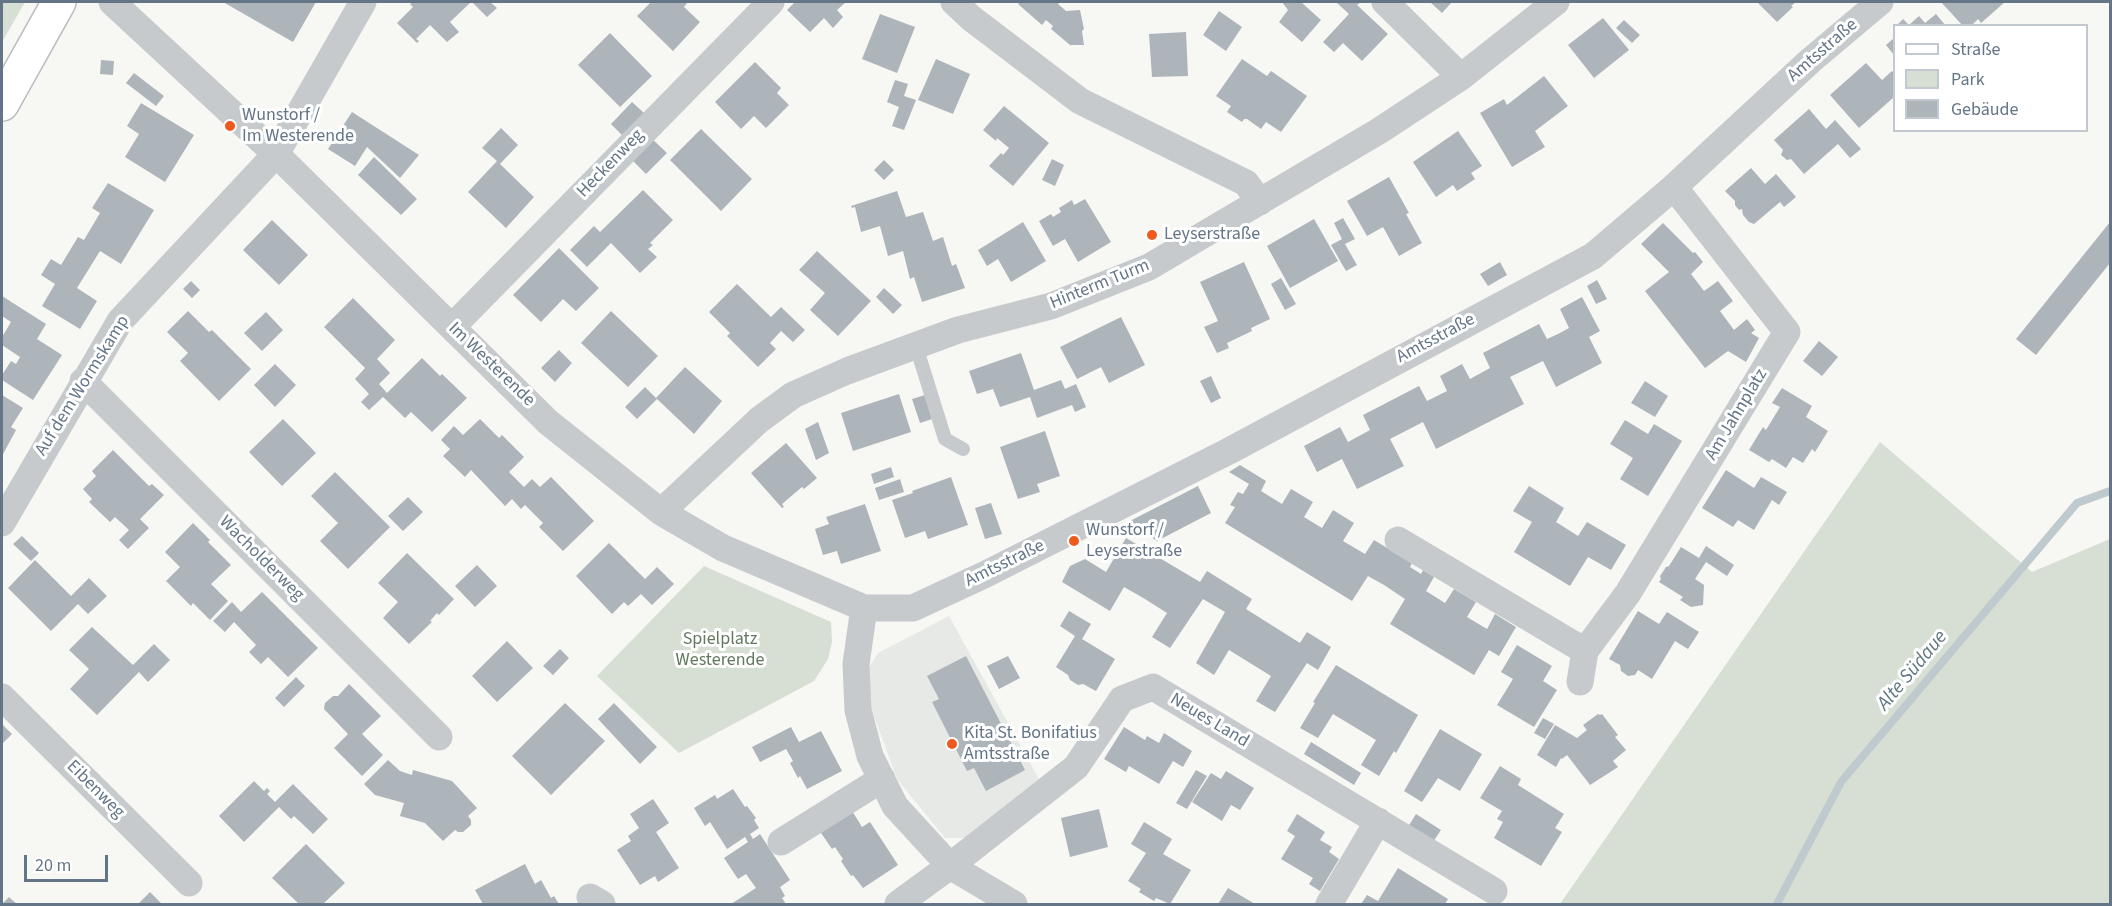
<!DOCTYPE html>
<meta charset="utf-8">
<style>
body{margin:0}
#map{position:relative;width:2112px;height:906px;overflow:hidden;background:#f7f7f3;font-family:"Source Sans 3",sans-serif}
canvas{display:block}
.frame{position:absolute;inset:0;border:3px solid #647587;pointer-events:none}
.legend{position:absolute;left:1893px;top:24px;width:195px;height:108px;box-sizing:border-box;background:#fff;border:2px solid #c1c8cf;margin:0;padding:8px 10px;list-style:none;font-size:18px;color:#647587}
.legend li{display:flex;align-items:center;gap:12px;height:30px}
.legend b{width:30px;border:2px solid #c1c8cf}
.scale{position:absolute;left:24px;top:855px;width:84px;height:27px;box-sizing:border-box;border:3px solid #647587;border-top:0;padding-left:8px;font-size:18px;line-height:21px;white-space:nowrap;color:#647587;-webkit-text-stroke:4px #fff;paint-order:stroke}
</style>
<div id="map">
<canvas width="2112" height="906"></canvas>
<div class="frame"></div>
<ul class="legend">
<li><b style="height:8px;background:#fff"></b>Straße</li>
<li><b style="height:16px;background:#d7dfd4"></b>Park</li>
<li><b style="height:16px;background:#adb5bb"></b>Gebäude</li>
</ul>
<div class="scale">20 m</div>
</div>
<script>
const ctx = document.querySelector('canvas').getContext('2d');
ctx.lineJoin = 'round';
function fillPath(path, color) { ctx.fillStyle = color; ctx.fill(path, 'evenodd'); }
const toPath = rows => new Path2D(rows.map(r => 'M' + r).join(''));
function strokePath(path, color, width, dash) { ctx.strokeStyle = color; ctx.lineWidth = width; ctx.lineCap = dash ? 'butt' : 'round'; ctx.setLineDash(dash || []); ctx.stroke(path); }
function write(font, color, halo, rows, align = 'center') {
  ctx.font = font + ' "Source Sans 3",sans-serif'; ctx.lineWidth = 6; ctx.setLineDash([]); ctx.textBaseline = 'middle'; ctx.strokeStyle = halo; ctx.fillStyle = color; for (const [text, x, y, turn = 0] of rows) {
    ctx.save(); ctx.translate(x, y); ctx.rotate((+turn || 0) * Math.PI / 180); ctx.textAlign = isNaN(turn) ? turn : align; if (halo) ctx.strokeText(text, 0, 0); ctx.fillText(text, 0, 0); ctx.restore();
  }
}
fillPath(toPath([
 [949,616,1040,781,965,838,945,838,897,779,871,708,865,674,878,653]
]), '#e7e9e7');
fillPath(toPath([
 [2,2,25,2,2,42],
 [1880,442,2032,572,2110,539,2110,904,1560,904],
 [704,566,831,622,832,642,828,659,814,681,679,753,597,676]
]), '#d7dfd4');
strokePath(toPath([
 [1777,904,1841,782,2077,503,2110,491]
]), '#bfcacf', 8);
fillPath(toPath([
 [223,2,316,2,293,42],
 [413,2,471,2,450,22,459,32,447,42,430,25,416,39,419,41,417,43,397,23,413,7,410,4],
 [472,2,490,2,497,8,487,17],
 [651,2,686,2,687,3,684,7,700,22,673,51,637,16],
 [795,2,846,2,837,10,843,17,833,28,824,18,810,32,787,10],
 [1020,2,1060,2,1058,4,1066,11,1080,10,1084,29,1082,31,1084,45,1070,45,1051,29,1053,26,1046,20,1042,25,1018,4],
 [1282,2,1301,2,1321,20,1302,42,1279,22,1288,10],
 [1338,2,1361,2,1357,5,1388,34,1362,61,1343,43,1334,52,1323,42,1349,14,1337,3],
 [1430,2,1452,2,1442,13],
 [1757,2,1796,2,1791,6,1793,7,1777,22],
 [1941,2,2005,2,1981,23,1978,19,1971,26,1963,26],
 [1219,11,1242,27,1226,51,1203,35],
 [880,14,915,27,897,73,862,59],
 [1936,14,1946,26,1896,26,1903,19,1909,25,1919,16,1925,23],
 [1603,18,1629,50,1594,78,1568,45],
 [1624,20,1640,35,1632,43,1616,28],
 [1186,32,1188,76,1152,77,1149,34],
 [610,33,652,76,620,107,578,65],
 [1894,38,1894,55,1886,45],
 [936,59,970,74,953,114,918,100],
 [1242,59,1267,76,1271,71,1307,96,1281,132,1266,122,1261,129,1247,119,1244,119,1242,122,1227,112,1231,106,1216,96],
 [101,60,114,61,113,75,100,74],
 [755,62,781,88,777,93,789,105,766,128,754,116,741,129,715,102],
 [1866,63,1882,80,1892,71,1894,73,1894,100,1893,98,1859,128,1830,95],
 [134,73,164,96,156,106,126,83],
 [1544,76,1568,106,1535,131,1545,147,1512,167,1480,113,1504,99,1507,105],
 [895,80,908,84,904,96,916,100,904,130,892,126,899,107,887,102],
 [632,102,644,113,622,135,611,124],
 [141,103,194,135,165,182,125,157,139,134,127,126],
 [1004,106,1049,143,1013,186,989,166,1001,153,1003,155,1009,148,997,138,996,141,983,130],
 [1809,109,1826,129,1835,120,1861,149,1850,158,1838,144,1804,174,1791,159,1787,160,1781,155,1783,150,1774,140],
 [352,112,419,155,400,178,367,147,355,166,328,149],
 [501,128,518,145,500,164,534,197,506,228,468,192,497,161,482,148],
 [701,129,752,179,721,211,670,160],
 [1458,131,1482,166,1471,173,1475,179,1457,191,1453,185,1436,197,1413,162],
 [648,135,667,153,646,174,628,156],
 [374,157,417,199,401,215,358,175],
 [1052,159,1064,165,1055,186,1042,180],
 [884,160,894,170,884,180,874,170],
 [1751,168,1765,184,1776,174,1796,197,1784,207,1780,202,1754,224,1749,222,1743,215,1742,209,1739,210,1735,205,1735,201,1725,191],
 [1389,177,1409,213,1406,214,1422,243,1399,256,1383,227,1367,236,1347,201],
 [108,183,154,210,121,264,100,251,77,288,97,301,80,329,42,306,55,284,41,275,51,259,61,265,78,237,84,240,100,213,92,208],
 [643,190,673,220,650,243,653,245,648,249,657,257,640,273,611,243,587,267,570,250,594,226,600,232],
 [897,191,906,217,923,212,933,241,943,237,952,266,956,264,965,288,922,302,914,277,910,279,903,251,888,256,880,226,861,232,855,207,852,208,851,206],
 [1085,199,1111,242,1078,262,1065,239,1053,246,1039,221,1051,214,1053,217,1061,212,1059,208,1072,200,1074,205],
 [1343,218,1355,239,1345,244,1357,265,1346,271,1331,245,1342,239,1334,223],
 [1314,219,1338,261,1290,288,1267,246],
 [272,220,308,255,279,285,243,250],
 [1023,222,1046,261,1011,282,998,259,987,266,978,250],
 [2110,222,2110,263,2036,355,2016,339],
 [1663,223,1693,253,1695,252,1703,262,1691,274,1704,291,1718,281,1733,301,1720,311,1734,330,1747,319,1755,330,1751,333,1759,338,1746,362,1728,351,1705,368,1645,291,1669,272,1641,244],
 [559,248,599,288,576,311,563,299,541,322,513,295],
 [817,251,871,301,838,336,810,310,825,293,799,270],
 [1244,262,1270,319,1251,328,1252,331,1227,343,1229,348,1217,353,1204,327,1218,321,1200,282],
 [1500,262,1507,275,1488,286,1480,274],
 [1281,278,1296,304,1285,310,1271,284],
 [1597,280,1607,299,1596,304,1587,286],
 [191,281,200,290,192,298,183,289],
 [737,284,771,317,781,307,805,330,793,342,781,331,770,343,776,349,758,367,727,336,730,333,709,312],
 [884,288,902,305,893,314,876,297],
 [2,296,46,324,37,339,62,355,33,400,2,380,2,375,11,361,16,364,20,357,2,345,2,337,11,322,2,316],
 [1582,297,1600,331,1589,337,1602,363,1556,387,1543,361,1510,377,1524,404,1436,449,1423,422,1390,439,1404,466,1357,489,1342,459,1317,472,1304,446,1340,427,1348,442,1370,430,1363,415,1419,386,1427,401,1447,391,1440,376,1462,364,1470,379,1490,368,1483,353,1539,324,1547,339,1558,334,1569,328,1560,309],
 [353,298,395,340,377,359,390,373,379,384,387,393,422,358,440,376,442,374,467,398,432,432,411,412,405,418,383,397,369,410,361,402,369,394,355,379,365,368,324,327],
 [188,311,209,332,212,330,251,369,219,401,180,361,188,353,167,332],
 [611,311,658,356,628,387,581,343],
 [266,312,283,330,262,351,244,333],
 [1121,317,1145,365,1109,383,1101,367,1077,379,1060,347],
 [1819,341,1838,357,1822,376,1803,361],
 [559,350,572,363,555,382,541,368],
 [1021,353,1034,390,1061,380,1065,389,1076,384,1086,407,1075,412,1072,405,1037,418,1030,397,1000,407,993,389,977,394,969,371],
 [275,364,296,385,275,407,254,385],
 [685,367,722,401,694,434,656,398],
 [1211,376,1221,398,1211,403,1200,381],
 [1645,381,1668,396,1655,417,1631,403],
 [645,387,657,399,637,419,625,407],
 [1782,388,1812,406,1806,417,1828,431,1815,452,1812,449,1803,463,1793,457,1786,468,1772,459,1769,462,1749,450,1763,427,1766,430,1780,407,1772,403],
 [899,394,911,432,853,451,841,413],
 [2,395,23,408,11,427,16,430,2,456],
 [925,395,932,419,920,423,912,399],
 [283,419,316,453,282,486,249,452],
 [480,419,499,438,502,435,524,457,509,472,524,487,532,479,540,487,551,477,594,521,563,551,539,527,543,523,525,505,521,509,512,499,505,506,471,470,465,477,443,456,450,449,441,440,454,426,463,435],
 [1625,420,1648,434,1654,424,1682,441,1648,496,1620,479,1633,458,1610,444],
 [818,422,829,453,816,460,805,429],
 [1045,431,1060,476,1037,484,1040,492,1018,499,1000,447],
 [786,443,817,478,804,489,802,487,782,504,784,507,782,508,751,473],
 [113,450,149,486,152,484,164,495,140,519,149,528,128,549,119,540,129,530,115,517,110,522,89,502,92,499,83,489,96,476,92,471],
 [1240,465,1266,481,1261,491,1282,504,1291,489,1313,502,1304,517,1322,528,1333,510,1354,523,1343,541,1365,554,1374,540,1412,563,1410,567,1421,574,1423,570,1434,577,1426,591,1445,603,1454,589,1476,602,1467,617,1487,629,1495,614,1516,627,1499,656,1489,650,1474,675,1390,624,1405,599,1384,585,1368,576,1352,601,1225,523,1235,507,1230,505,1238,492,1243,494,1249,484,1229,472],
 [891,467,894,477,874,484,871,474],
 [1726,470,1754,488,1761,477,1787,492,1779,505,1772,500,1754,530,1738,520,1733,527,1702,508],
 [335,472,390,527,348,569,320,541,338,523,311,496],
 [951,477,968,525,928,539,925,531,905,538,892,500,913,493,912,491],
 [900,479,904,492,879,500,875,488],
 [1198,486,1211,513,1157,541,1128,522],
 [1529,486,1564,508,1556,522,1578,536,1587,522,1626,545,1611,570,1588,557,1570,586,1514,552,1532,522,1513,511],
 [408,497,423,512,403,531,388,516],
 [991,503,1002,534,985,539,975,508],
 [865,504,881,551,841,564,837,551,823,555,815,529,829,524,826,517],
 [193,523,210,540,208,542,231,565,211,584,228,601,210,620,193,603,191,606,166,581,180,567,165,552],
 [22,536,39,553,31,561,13,544],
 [1126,538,1200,582,1207,571,1252,599,1246,609,1300,643,1307,632,1331,647,1318,670,1307,663,1275,712,1256,701,1271,676,1229,650,1214,675,1196,663,1225,612,1203,599,1170,648,1152,637,1167,613,1145,599,1124,587,1110,611,1062,582,1070,566,1085,559,1106,572],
 [609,543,645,579,657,567,674,584,652,605,641,594,628,606,624,602,612,614,576,576],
 [1706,546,1734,565,1727,576,1706,562,1695,579,1704,585,1703,605,1691,607,1680,600,1683,597,1659,582,1661,579,1660,576,1666,567,1669,566,1681,547,1699,558],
 [407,553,454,599,439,615,437,613,430,621,432,622,409,644,383,618,398,602,378,583],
 [35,560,71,596,89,578,107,596,88,614,78,604,51,631,8,588],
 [477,565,497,586,475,607,455,586],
 [262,592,318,648,288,677,268,657,261,664,249,652,256,645,234,622,225,632,213,621,232,602,241,612],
 [1069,611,1091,624,1082,639,1115,659,1096,691,1083,684,1078,685,1070,680,1068,675,1056,667,1075,636,1060,626],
 [1638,611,1659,624,1667,612,1699,632,1688,649,1675,641,1652,679,1638,670,1635,675,1628,676,1621,671,1620,665,1609,659],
 [92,627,133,665,154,644,170,660,148,682,139,672,97,715,70,689,89,669,69,650],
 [507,641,533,668,497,702,472,676],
 [1517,645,1552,666,1543,681,1557,690,1534,727,1497,705,1513,679,1501,672],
 [560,649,569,658,553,675,543,666],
 [966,656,1025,770,986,791,974,768,967,771,932,702,939,699,927,676],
 [1008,656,1020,678,999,689,987,666],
 [1336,665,1418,715,1396,753,1394,751,1379,776,1361,765,1376,740,1333,714,1318,738,1300,728,1315,703,1313,702],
 [296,677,305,686,284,707,275,698],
 [349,684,381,716,362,734,383,755,362,776,334,748,348,734,324,709,325,703,333,696,338,696],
 [565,703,605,741,551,795,512,756],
 [614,703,657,747,640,764,598,719],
 [1598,714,1600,715,1602,714,1618,735,1615,737,1626,750,1613,761,1618,767,1615,769,1590,785,1567,755,1562,759,1561,758,1556,767,1537,755,1555,725,1577,738,1587,730,1583,725],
 [1543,718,1554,724,1545,739,1534,733],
 [2,724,12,734,2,744],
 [791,727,799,742,821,731,842,771,807,789,800,776,798,778,790,763,793,761,786,749,760,762,752,747],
 [1124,727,1145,740,1147,736,1159,743,1164,733,1192,751,1183,767,1173,761,1159,784,1129,766,1126,772,1104,759],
 [1440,729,1482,754,1460,791,1438,778,1422,802,1404,791],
 [1311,742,1361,773,1354,785,1304,754],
 [388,760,400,771,412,775,413,770,452,781,477,808,468,816,471,820,471,825,463,832,458,832,455,830,443,841,425,823,400,816,404,803,375,795,364,784],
 [1500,766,1521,779,1518,785,1564,814,1555,828,1562,832,1541,866,1494,838,1503,822,1497,819,1502,811,1480,798],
 [1196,770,1207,776,1187,809,1176,803],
 [1226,771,1254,788,1240,810,1231,805,1222,821,1192,802,1211,773,1221,779],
 [254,781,264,791,267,788,270,791,267,794,275,802,293,784,328,819,313,834,294,816,291,819,279,807,244,842,219,816],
 [733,789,745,807,747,806,756,818,754,820,759,828,750,834,753,839,760,834,790,880,780,887,785,896,782,898,786,904,731,904,756,888,746,874,738,879,724,858,748,842,745,837,727,849,710,822,705,826,694,808,715,795,717,799],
 [653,799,669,823,656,832,679,868,658,882,655,876,640,885,617,850,631,841,628,836,639,828,630,814],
 [849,806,862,827,870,822,898,865,863,888,853,875,851,876,841,861,843,859,835,847,832,849,817,827],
 [1099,809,1108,847,1070,857,1061,818],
 [1297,814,1325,832,1320,840,1332,847,1329,852,1339,859,1320,891,1309,884,1313,878,1281,859,1295,836,1287,831],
 [1416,814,1441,830,1433,842,1408,827],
 [1144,822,1172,839,1163,854,1191,870,1170,904,1156,898,1154,901,1139,892,1141,889,1128,881,1146,853,1131,844],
 [306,844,345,883,323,904,299,904,272,878],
 [525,864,535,884,541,880,551,898,554,896,559,904,483,904,475,890],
 [1398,868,1448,899,1445,904,1361,904,1367,895,1378,901],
 [1228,888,1255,904,1218,904],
 [150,892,162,904,138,904],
 [9,897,10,898,17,904,2,904]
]), '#adb5bb');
const primary = toPath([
 [2,104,59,2]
]);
strokePath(primary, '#b9bdc1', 36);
strokePath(toPath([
 [916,346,945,439,963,449]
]), '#c6cacd', 14);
strokePath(toPath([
 [112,2,276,154,548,422,661,512,723,548,864,608,913,608,984,575,1229,451,1593,256,1674,187,1810,61,1880,2],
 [954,2,971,18,1080,101,1246,183,1260,202],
 [1385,2,1461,77],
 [452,327,771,2],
 [83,381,439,737],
 [661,512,759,420,793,395,847,371,958,330,1051,306,1149,267,1379,131,1461,77,1556,2],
 [2,523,120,321,276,154,363,2],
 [1398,540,1585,651,1628,593,1787,332,1674,187],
 [864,608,856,664,858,710,870,756,895,806,950,866,1014,904],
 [1580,682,1585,651],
 [2,697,189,883],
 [781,842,882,779],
 [590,897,602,904],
 [898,904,950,866,1076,767,1122,699,1153,687,1494,891],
 [1329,904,1378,821]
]), '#c6cacd', 27);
strokePath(primary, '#fff', 33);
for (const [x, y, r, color] of [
 [230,126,6,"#ef591c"],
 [1152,235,6,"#ef591c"],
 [1074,541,6,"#ef591c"],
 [952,744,6,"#ef591c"]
]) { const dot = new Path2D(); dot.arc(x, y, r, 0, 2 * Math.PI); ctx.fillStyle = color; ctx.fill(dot); strokePath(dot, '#fff', 2); }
write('18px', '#647587', '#fff', [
 ["Amtsstraße",1823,51,-41],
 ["Heckenweg",611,164,-46],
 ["Hinterm Turm",1100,285,-22],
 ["Amtsstraße",1436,339,-28],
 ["Im Westerende",491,365,44],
 ["Auf dem Wormskamp",83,386,-58],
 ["Am Jahnplatz",1737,415,-59],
 ["Wacholderweg",261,559,45],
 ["Amtsstraße",1005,564,-26],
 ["Neues Land",1209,721,31],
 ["Eibenweg",95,790,45]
]);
write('18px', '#647587', '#fff', [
 ["Wunstorf /",242,116],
 ["Im Westerende",242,137],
 ["Leyserstraße",1164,235],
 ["Wunstorf /",1086,531],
 ["Leyserstraße",1086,552],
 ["Kita St. Bonifatius",964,734],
 ["Amtsstraße",964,755]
], 'left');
write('18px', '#63785f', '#fff', [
 ["Spielplatz",720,640],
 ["Westerende",720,661]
]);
write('italic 20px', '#5f7783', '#fff', [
 ["Alte Südaue",1913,671,-50]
]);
</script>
